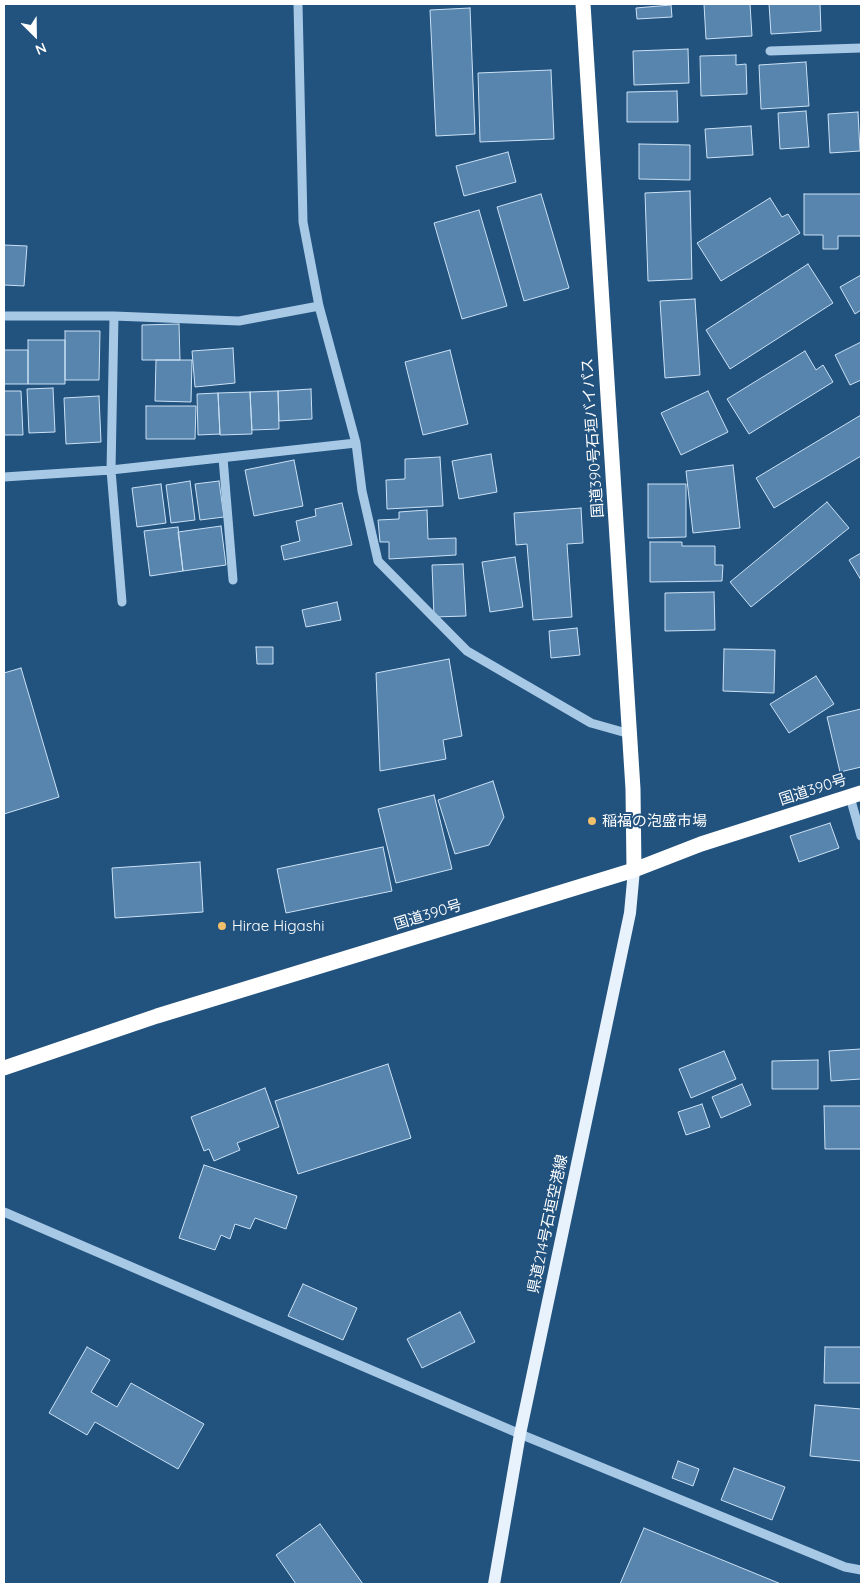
<!DOCTYPE html>
<meta charset="utf-8">
<style>
body{margin:0}
#map{position:relative;width:865px;height:1588px;overflow:hidden;background:#22527e;font-family:Quicksand,sans-serif}
canvas{display:block}
.frame{position:absolute;inset:0;border:5px solid #fff;pointer-events:none}
.north{position:absolute;left:10px;top:10px;width:50px;height:50px;-webkit-text-stroke:4px #22527e;paint-order:stroke;rotate:157deg;font-size:14px;font-weight:700;line-height:20px;text-align:center;color:#fff}
.north::after{content:'';display:block;margin:auto;width:18px;height:22px;background:#fff;clip-path:polygon(50% 0,100% 100%,50% 72%,0 100%)}
</style>
<div id="map">
<canvas width="865" height="1588"></canvas>
<div class="frame"></div>
<div class="north">N</div>
</div>
<script>
const ctx = document.querySelector('canvas').getContext('2d');
ctx.lineJoin = 'round';
function fillPath(path, color) { ctx.fillStyle = color; ctx.fill(path, 'evenodd'); }
const toPath = rows => new Path2D(rows.map(r => 'M' + r).join(''));
function strokePath(path, color, width, dash) { ctx.strokeStyle = color; ctx.lineWidth = width; ctx.lineCap = dash ? 'butt' : 'round'; ctx.setLineDash(dash || []); ctx.stroke(path); }
function write(font, color, halo, rows, align = 'center') {
  ctx.font = font + ' Quicksand,"Noto Sans JP",sans-serif'; ctx.lineWidth = 4; ctx.setLineDash([]); ctx.textBaseline = 'middle'; ctx.strokeStyle = halo; ctx.fillStyle = color; for (const [text, x, y, turn = 0] of rows) {
    ctx.save(); ctx.translate(x, y); ctx.rotate((+turn || 0) * Math.PI / 180); ctx.textAlign = isNaN(turn) ? turn : align; if (halo) ctx.strokeText(text, 0, 0); ctx.fillText(text, 0, 0); ctx.restore();
  }
}
const building = toPath([
 [704,4,750,4,752,36,706,39,704,4],
 [769,4,820,4,821,31,771,34,769,4],
 [671,5,672,17,637,19,636,8,671,5],
 [470,8,475,134,436,136,430,10,470,8],
 [688,49,689,83,634,85,633,51,688,49],
 [736,55,736,65,746,64,747,94,701,96,700,56,736,55],
 [806,62,809,106,761,109,759,65,806,62],
 [551,70,554,139,480,142,478,73,551,70],
 [677,91,678,122,627,122,627,92,677,91],
 [806,111,809,147,780,149,778,113,806,111],
 [858,112,860,151,830,153,828,114,858,112],
 [751,126,753,155,707,158,705,129,751,126],
 [639,144,690,145,690,180,639,179,639,144],
 [508,152,516,182,464,196,456,166,508,152],
 [690,191,692,279,648,281,645,193,690,191],
 [541,194,569,288,524,301,497,207,541,194],
 [804,194,861,194,861,236,838,236,838,249,823,249,823,235,804,235,804,194],
 [770,198,782,217,788,214,800,233,721,281,697,243,770,198],
 [479,210,507,306,462,319,434,223,479,210],
 [4,245,27,246,24,286,4,285,4,245],
 [808,264,833,303,730,369,706,330,808,264],
 [861,275,861,310,855,314,840,287,861,275],
 [695,299,700,375,665,378,660,301,695,299],
 [179,324,180,360,142,360,142,325,179,324],
 [65,331,100,331,99,380,65,380,65,331],
 [28,340,65,340,65,384,28,384,28,340],
 [861,342,861,380,850,385,835,355,861,342],
 [233,348,235,383,195,387,192,351,233,348],
 [4,350,28,350,28,384,4,384,4,350],
 [450,350,468,424,423,435,405,362,450,350],
 [805,351,816,370,823,365,833,382,749,434,727,399,805,351],
 [156,360,192,360,191,402,155,401,156,360],
 [53,388,55,432,29,433,27,389,53,388],
 [311,389,312,419,279,421,278,391,311,389],
 [4,391,21,391,23,435,4,435,4,391],
 [278,391,279,429,252,430,250,392,278,391],
 [708,391,728,432,681,455,661,413,708,391],
 [250,392,252,434,220,435,218,393,250,392],
 [218,393,220,434,198,435,197,394,218,393],
 [99,396,101,442,66,444,64,398,99,396],
 [146,406,196,406,195,439,146,439,146,406],
 [861,415,861,456,774,508,756,478,861,415],
 [491,454,497,492,459,499,452,461,491,454],
 [440,457,443,506,387,509,386,480,405,479,405,459,440,457],
 [294,460,303,506,254,516,245,470,294,460],
 [733,465,740,528,693,533,686,471,733,465],
 [190,481,195,520,171,523,166,485,190,481],
 [219,481,224,517,200,520,195,484,219,481],
 [161,484,166,523,137,527,132,488,161,484],
 [648,484,686,484,686,537,648,538,648,484],
 [827,502,849,528,751,607,730,582,827,502],
 [342,503,352,545,284,560,281,546,300,541,296,521,316,516,315,509,342,503],
 [581,508,583,543,567,544,572,617,533,620,527,544,516,545,514,513,581,508],
 [427,510,428,539,456,538,456,555,389,559,389,542,380,542,378,520,399,519,399,512,427,510],
 [221,526,226,565,183,571,178,532,221,526],
 [178,527,183,571,150,576,144,531,178,527],
 [650,542,682,542,682,546,715,546,715,565,723,565,722,581,650,582,650,542],
 [861,553,861,580,849,560,861,553],
 [515,557,523,607,490,612,482,562,515,557],
 [463,564,466,616,434,617,432,565,463,564],
 [714,592,715,630,665,631,665,593,714,592],
 [337,602,341,620,306,627,302,610,337,602],
 [577,628,580,655,551,658,549,631,577,628],
 [256,647,273,647,273,664,257,664,256,647],
 [724,649,775,650,774,693,723,691,724,649],
 [449,659,462,736,443,740,446,759,380,771,376,673,449,659],
 [21,668,59,797,4,814,4,673,21,668],
 [816,676,834,704,789,733,770,704,816,676],
 [861,709,861,767,840,772,827,717,861,709],
 [493,781,504,817,489,845,455,854,438,800,493,781],
 [434,795,452,869,396,883,378,809,434,795],
 [830,823,839,848,799,862,790,836,830,823],
 [383,847,392,891,286,913,277,869,383,847],
 [200,862,203,912,115,918,112,868,200,862],
 [861,1049,861,1079,831,1081,829,1051,861,1049],
 [724,1051,736,1079,691,1098,679,1069,724,1051],
 [818,1060,818,1089,772,1089,772,1061,818,1060],
 [388,1064,411,1138,298,1174,275,1101,388,1064],
 [742,1084,751,1105,721,1118,712,1097,742,1084],
 [265,1088,279,1127,237,1143,240,1150,214,1161,209,1149,204,1151,191,1117,265,1088],
 [702,1104,710,1127,686,1135,678,1112,702,1104],
 [824,1106,861,1106,861,1149,825,1149,824,1106],
 [204,1165,297,1196,286,1229,255,1218,250,1229,235,1224,230,1239,221,1235,215,1250,179,1238,204,1165],
 [303,1284,357,1308,343,1340,288,1316,303,1284],
 [460,1312,475,1342,422,1368,407,1339,460,1312],
 [87,1347,110,1360,91,1392,117,1407,131,1383,204,1424,178,1469,95,1422,87,1435,49,1413,87,1347],
 [825,1347,861,1347,861,1383,824,1383,825,1347],
 [815,1405,861,1409,861,1461,810,1456,815,1405],
 [678,1461,699,1469,693,1486,672,1478,678,1461],
 [734,1468,785,1487,772,1520,721,1500,734,1468],
 [320,1524,363,1584,296,1584,276,1555,320,1524],
 [644,1528,781,1584,620,1584,644,1528]
]);
fillPath(building, '#5785ad');
strokePath(building, '#cbe1f5', 1);
strokePath(toPath([
 [298,4,303,222,319,306,356,443,362,491,378,561,467,651,591,723,630,734],
 [770,51,861,48],
 [4,316,114,316,239,321,319,306],
 [114,316,111,470,122,602],
 [223,458,233,580],
 [4,477,111,470,356,443],
 [850,797,861,836],
 [4,1212,520,1434,845,1567,861,1570]
]), '#a7c9e6', 9);
strokePath(toPath([
 [494,1584,520,1434,630,913,634,870]
]), '#e8f2fd', 12);
strokePath(toPath([
 [583,4,633,789,634,870],
 [4,1068,157,1016,634,870,701,844,861,793]
]), '#fff', 15);
for (const [x, y, r, color] of [
 [592,821,5,"#f2bf6a"],
 [222,926,5,"#f2bf6a"]
]) { const dot = new Path2D(); dot.arc(x, y, r, 0, 2 * Math.PI); ctx.fillStyle = color; ctx.fill(dot); strokePath(dot, '#22527e', 2); }
write('15px', '#fff', '#22527e', [
 ["国道390号石垣バイパス",593,438,-94],
 ["国道390号",813,790,-18],
 ["国道390号",428,915,-17],
 ["県道214号石垣空港線",548,1224,-78]
]);
write('15px', '#fff', '#22527e', [
 ["稲福の泡盛市場",602,821],
 ["Hirae Higashi",232,926]
], 'left');
</script>
